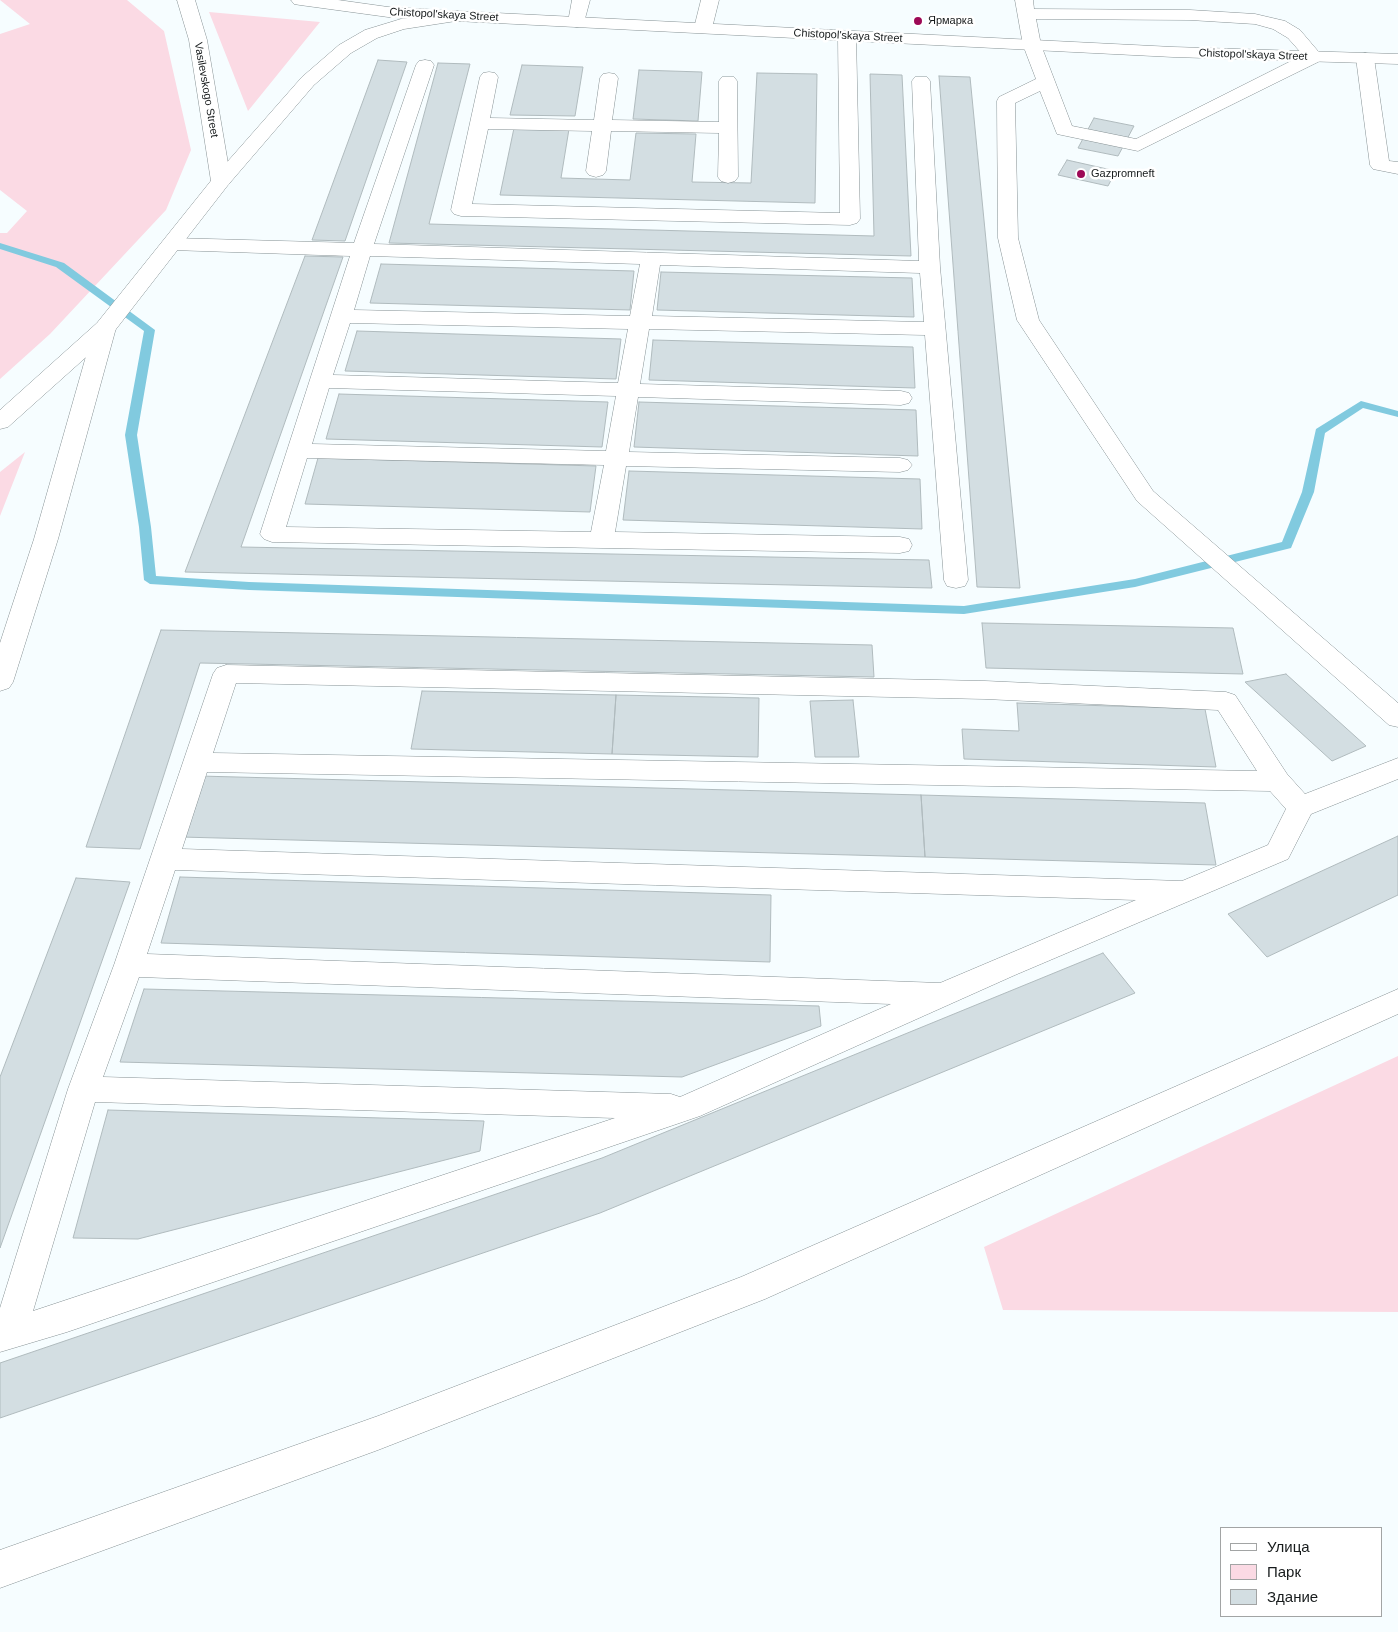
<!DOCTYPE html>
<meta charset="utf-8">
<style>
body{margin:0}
#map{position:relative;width:1398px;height:1632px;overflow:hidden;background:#f6fdff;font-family:Arial,sans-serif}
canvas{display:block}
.legend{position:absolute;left:1220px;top:1527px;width:162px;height:90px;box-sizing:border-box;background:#fff;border:1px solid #a2a4a4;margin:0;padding:6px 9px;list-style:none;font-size:15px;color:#171b1c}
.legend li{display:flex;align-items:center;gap:10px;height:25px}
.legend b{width:25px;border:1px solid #a2a4a4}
</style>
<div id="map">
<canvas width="1398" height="1632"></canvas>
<ul class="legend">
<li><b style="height:6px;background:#fff"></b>Улица</li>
<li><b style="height:14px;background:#fbdae4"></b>Парк</li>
<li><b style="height:14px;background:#d3dee2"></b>Здание</li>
</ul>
</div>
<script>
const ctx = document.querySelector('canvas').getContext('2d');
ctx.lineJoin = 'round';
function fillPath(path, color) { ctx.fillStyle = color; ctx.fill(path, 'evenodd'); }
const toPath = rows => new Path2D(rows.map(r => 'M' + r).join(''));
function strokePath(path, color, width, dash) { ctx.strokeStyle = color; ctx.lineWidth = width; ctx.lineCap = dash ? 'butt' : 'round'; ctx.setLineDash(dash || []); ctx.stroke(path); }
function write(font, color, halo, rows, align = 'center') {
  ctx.font = font + ' Arial,sans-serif'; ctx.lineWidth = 5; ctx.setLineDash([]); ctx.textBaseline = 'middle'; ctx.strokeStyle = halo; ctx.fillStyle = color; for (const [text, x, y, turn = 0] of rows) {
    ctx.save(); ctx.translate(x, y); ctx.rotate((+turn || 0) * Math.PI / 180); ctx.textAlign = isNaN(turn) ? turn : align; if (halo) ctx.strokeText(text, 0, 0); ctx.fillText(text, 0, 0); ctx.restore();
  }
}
fillPath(toPath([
 [0,0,127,0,164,31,191,150,166,210,50,334,0,379,0,233,7,233,27,211,0,190,0,34,30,24],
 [209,12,320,22,248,111],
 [25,452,0,516,0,472],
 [1398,1056,1398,1312,1003,1310,984,1247]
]), '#fbdae4');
fillPath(toPath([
 [0,243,64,263,155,330,137,435,151,527,156,576,249,582,964,606,1135,579,1282,542,1302,492,1316,429,1361,401,1398,411,1398,417,1363,408,1325,433,1314,492,1291,548,1135,587,964,614,249,590,150,584,144,580,139,527,125,435,144,331,56,267,0,249,0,243]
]), '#81cadf');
const building = toPath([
 [378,60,407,62,345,241,312,240,378,60],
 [438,63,470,64,429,224,874,236,870,74,902,75,911,256,389,243,438,63],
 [522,65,583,67,575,116,510,115,522,65],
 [639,70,702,72,698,121,633,119,639,70],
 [757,73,817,74,815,203,500,195,514,128,569,129,561,178,630,180,636,133,696,134,692,182,751,183,757,73],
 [939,76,970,77,1020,588,977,587,939,76],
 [1094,118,1134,126,1118,156,1078,148,1094,118],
 [1067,160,1116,171,1108,186,1058,175,1067,160],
 [305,256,343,257,241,547,929,560,932,588,185,572,305,256],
 [381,264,634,271,630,310,370,303,381,264],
 [661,272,912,278,914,317,657,310,661,272],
 [357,331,621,339,616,379,345,371,357,331],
 [653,340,913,347,915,388,649,380,653,340],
 [339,394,608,402,602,447,326,439,339,394],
 [639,402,916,410,918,456,634,447,639,402],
 [318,458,596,466,590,512,305,504,318,458],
 [629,471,920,479,922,529,623,520,629,471],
 [982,623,1233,628,1243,674,986,668,982,623],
 [161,630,872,645,874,677,200,663,140,849,86,847,161,630],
 [1286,674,1366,746,1332,761,1245,682,1286,674],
 [422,691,616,695,612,754,411,749,422,691],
 [616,695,759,698,758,757,612,754,616,695],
 [853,700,859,757,815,757,810,701,853,700],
 [1017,703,1205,709,1216,767,964,759,962,729,1019,731,1017,703],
 [199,776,921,795,925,857,181,837,199,776],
 [921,795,1205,803,1216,865,925,857,921,795],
 [1398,836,1398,895,1267,957,1228,914,1398,836],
 [180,877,771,895,770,962,161,943,180,877],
 [76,878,130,882,0,1248,0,1077,76,878],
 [1103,953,1135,993,600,1213,0,1418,0,1363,602,1158,1103,953],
 [144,989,819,1006,821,1026,682,1077,120,1062,144,989],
 [108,1110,484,1121,480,1151,138,1239,73,1238,108,1110]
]);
fillPath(building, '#d3dee2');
strokePath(building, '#b0bbbe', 1);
const service = toPath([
 [572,0,590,0,583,26,577,27,571,26,568,22,572,0],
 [701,0,719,0,712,28,709,32,703,33,697,32,694,28,701,0],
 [1015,0,1033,0,1034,9,1190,10,1255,14,1285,21,1300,30,1323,57,1320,61,1138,151,1057,134,1040,91,1015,103,1018,238,1039,320,1153,491,1398,703,1398,727,1389,725,1137,501,1017,320,998,238,997,101,999,97,1036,79,1023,45,1015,0],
 [1036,19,1190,20,1255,24,1273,29,1288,38,1303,55,1136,139,1072,126,1041,45,1036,19],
 [847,31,853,32,856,36,860,219,857,223,850,225,461,216,454,214,451,210,480,77,483,73,489,72,495,73,498,77,490,118,594,120,600,78,603,74,609,73,615,74,618,78,612,120,719,122,719,81,722,77,734,77,737,81,738,177,735,181,728,183,721,181,718,177,719,133,611,131,606,171,603,175,596,177,589,175,586,171,592,131,488,129,472,204,840,213,838,36,841,32,847,31],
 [1365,53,1371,54,1374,58,1389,161,1398,162,1398,174,1373,169,1370,165,1356,58,1359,54,1365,53],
 [425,60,431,61,434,65,374,244,919,261,912,81,915,77,927,77,930,81,940,267,968,580,965,586,956,588,947,586,944,580,925,335,649,329,640,384,901,391,909,393,912,398,909,403,901,405,638,397,629,452,900,458,908,460,912,465,908,470,900,472,626,466,615,532,900,537,909,539,912,545,909,551,900,553,602,548,272,542,264,539,260,534,350,256,172,250,165,248,162,244,165,240,172,238,354,243,416,65,419,61,425,60],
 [370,256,640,264,630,316,354,310,370,256],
 [660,265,920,273,924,322,652,316,660,265],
 [350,323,628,329,618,383,333,375,350,323],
 [329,388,616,396,606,451,312,444,329,388],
 [307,458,604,465,591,532,286,527,307,458],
 [226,665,985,681,1226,692,1235,695,1287,774,1305,794,1398,758,1398,779,1311,814,1288,859,1015,975,700,1116,67,1332,0,1352,0,1308,68,1089,114,965,213,674,217,668,226,665],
 [236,683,985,699,1218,710,1257,771,213,753,236,683],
 [207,772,1270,791,1286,809,1268,845,1182,881,182,849,207,772],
 [175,870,1136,900,940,983,147,954,175,870],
 [139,977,891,1004,680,1097,671,1094,103,1077,139,977],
 [95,1102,615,1118,33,1311,95,1102],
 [1398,989,1398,1014,765,1299,378,1450,0,1588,0,1550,378,1416,741,1277,1398,989]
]);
const minor = toPath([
 [105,322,113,323,116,328,58,539,13,682,9,688,0,691,0,643,34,539,94,328,97,323,105,322]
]);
const tertiary = toPath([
 [177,0,195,0,207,40,231,181,228,185,221,187,214,185,211,181,189,40,177,0],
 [291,0,338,0,388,7,456,11,462,12,465,16,462,20,456,21,388,17,300,5,294,4,291,0]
]);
const secondary = toPath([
 [456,11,1173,47,1398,54,1398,64,1173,57,456,21,404,29,377,38,351,53,314,85,228,185,113,333,8,427,0,429,0,410,97,323,214,177,302,77,339,45,365,30,401,19,456,11]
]);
strokePath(service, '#879295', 1);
strokePath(minor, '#879295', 1);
strokePath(tertiary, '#879295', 1);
strokePath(secondary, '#879295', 1);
fillPath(service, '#fff');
fillPath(minor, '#fff');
fillPath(tertiary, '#fff');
fillPath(secondary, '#fff');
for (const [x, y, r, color] of [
 [918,21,5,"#9d0956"],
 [1081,174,5,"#9d0956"]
]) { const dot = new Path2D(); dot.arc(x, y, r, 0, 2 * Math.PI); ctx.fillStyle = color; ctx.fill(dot); strokePath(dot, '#fff', 2); }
write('11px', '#171b1c', '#fff', [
 ["Chistopol'skaya Street",444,15,3],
 ["Chistopol'skaya Street",848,36,3],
 ["Chistopol'skaya Street",1253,55,2],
 ["Vasilevskogo Street",206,90,80]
]);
write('11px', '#171b1c', '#fff', [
 ["Ярмарка",928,21],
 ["Gazpromneft",1091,174]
], 'left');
</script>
